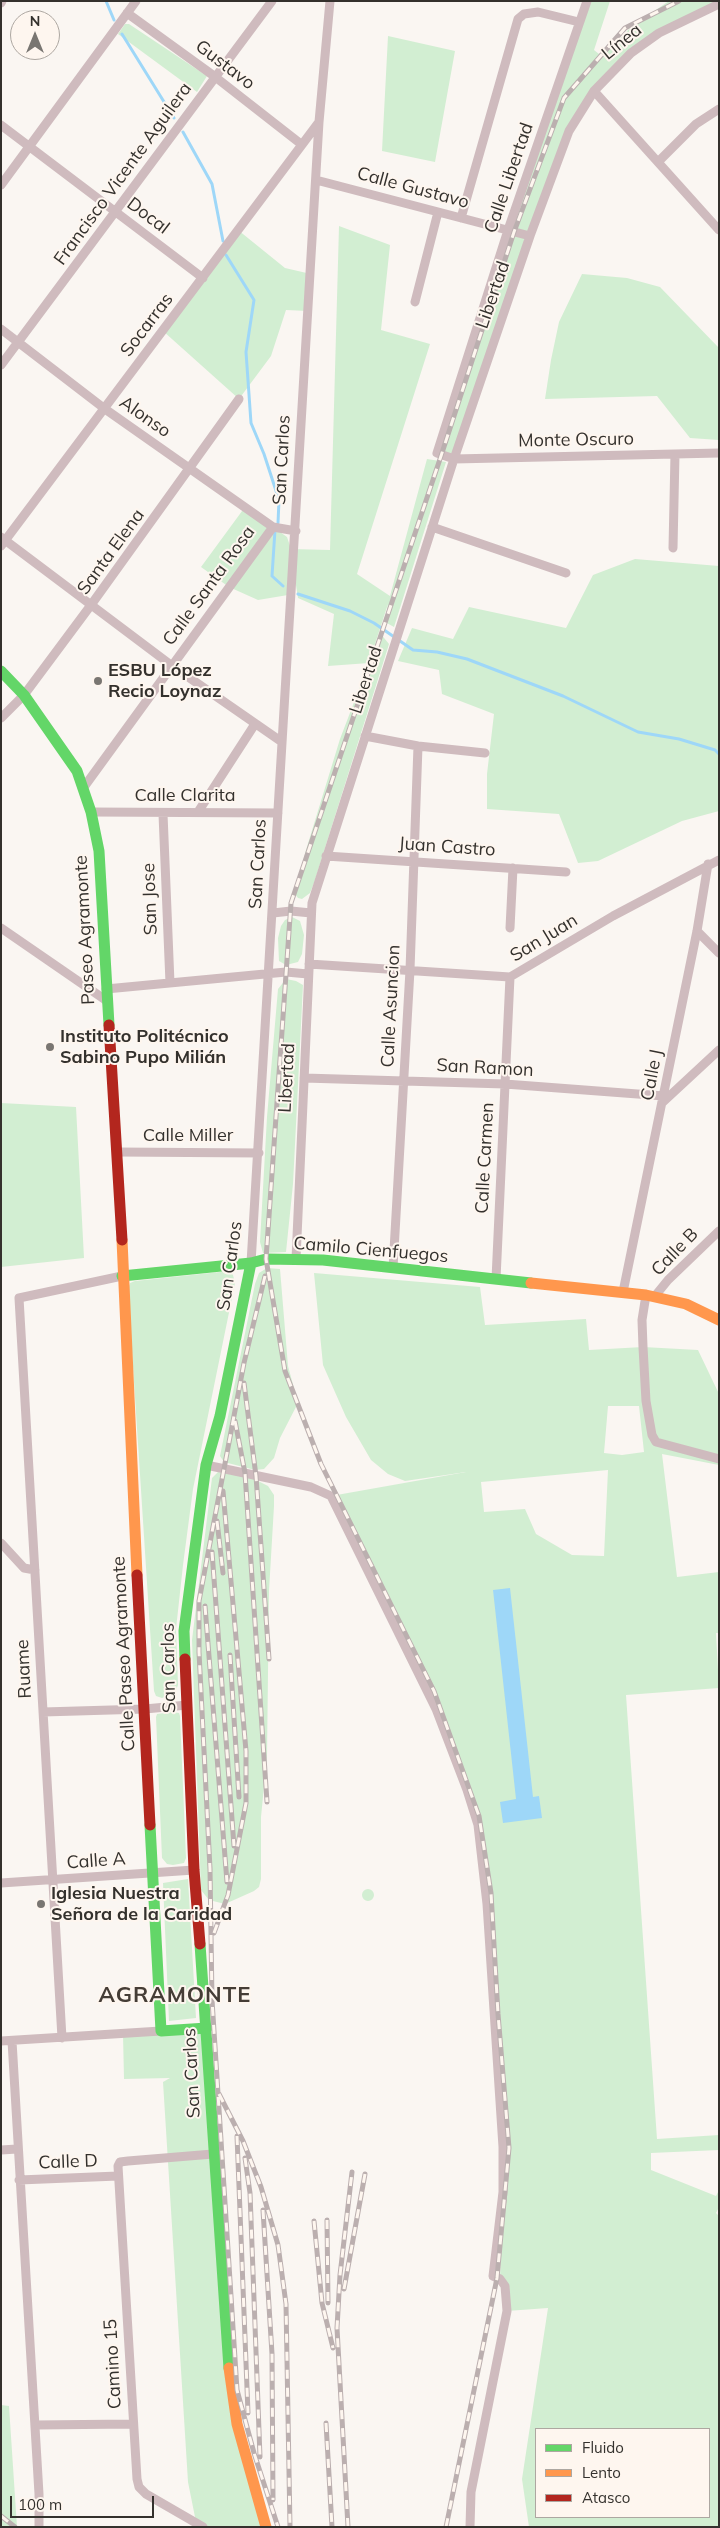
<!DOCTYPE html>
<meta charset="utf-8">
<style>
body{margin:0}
#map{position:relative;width:720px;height:2528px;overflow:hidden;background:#faf6f2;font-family:Mulish,sans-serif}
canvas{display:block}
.frame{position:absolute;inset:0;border:2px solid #34312d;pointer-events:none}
.legend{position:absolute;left:535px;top:2428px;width:175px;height:90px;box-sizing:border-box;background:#fef6ef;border:1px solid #ada7a1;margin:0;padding:6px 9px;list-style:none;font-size:15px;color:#34312d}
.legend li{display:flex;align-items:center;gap:10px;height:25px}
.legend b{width:25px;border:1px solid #ada7a1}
.north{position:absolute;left:10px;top:10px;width:50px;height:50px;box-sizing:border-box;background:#fef6ef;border:1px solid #ada7a1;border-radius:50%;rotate:0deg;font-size:14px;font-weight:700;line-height:20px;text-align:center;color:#34312d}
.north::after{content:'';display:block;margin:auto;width:18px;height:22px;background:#797672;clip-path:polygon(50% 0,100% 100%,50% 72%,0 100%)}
.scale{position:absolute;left:10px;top:2496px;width:144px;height:22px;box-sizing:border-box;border:2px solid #34312d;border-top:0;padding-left:6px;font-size:15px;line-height:18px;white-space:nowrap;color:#34312d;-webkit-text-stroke:4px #fef6ef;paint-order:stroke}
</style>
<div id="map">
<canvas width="720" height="2528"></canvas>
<div class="frame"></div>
<ul class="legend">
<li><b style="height:6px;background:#63d668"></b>Fluido</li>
<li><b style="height:6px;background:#ff974d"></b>Lento</li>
<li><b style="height:6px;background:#b3261e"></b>Atasco</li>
</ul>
<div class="north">N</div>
<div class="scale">100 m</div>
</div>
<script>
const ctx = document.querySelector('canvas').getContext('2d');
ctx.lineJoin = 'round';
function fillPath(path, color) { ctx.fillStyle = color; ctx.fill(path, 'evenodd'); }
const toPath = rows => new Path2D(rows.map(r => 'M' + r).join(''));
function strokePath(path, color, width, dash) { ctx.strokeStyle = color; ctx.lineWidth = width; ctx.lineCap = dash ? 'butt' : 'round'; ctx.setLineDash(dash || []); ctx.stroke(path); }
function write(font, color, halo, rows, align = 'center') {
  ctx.font = font + ' Mulish,sans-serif'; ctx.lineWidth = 4; ctx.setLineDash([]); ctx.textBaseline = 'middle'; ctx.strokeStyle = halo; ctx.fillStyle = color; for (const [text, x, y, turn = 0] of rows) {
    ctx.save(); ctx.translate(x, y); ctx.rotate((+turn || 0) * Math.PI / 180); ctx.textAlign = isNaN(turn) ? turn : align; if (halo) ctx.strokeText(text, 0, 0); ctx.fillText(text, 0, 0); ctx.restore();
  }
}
fillPath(toPath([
 [587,1,610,1,594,50,599,54,609,50,632,26,669,1,719,1,672,26,612,69,569,131,454,459,437,451],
 [125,24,129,24,207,76,197,92,118,34],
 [388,36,455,51,435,162,382,151],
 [339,226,390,245,381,330,430,344,357,574,390,596,427,459,446,462,394,627,385,622,388,604,374,647,380,633,389,644,314,883,310,893,302,899,298,898,295,894,306,850,340,739,369,663,328,666,334,614,298,598,291,553,288,595,258,600,229,587,201,567,245,507,287,537,291,549,330,550],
 [238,230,285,268,311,274,308,311,286,310,271,356,239,399,163,331],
 [582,274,627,278,660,287,719,348,719,440,690,438,657,396,545,399,551,360,559,322],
 [635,559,719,566,719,811,682,821,598,861,578,863,559,814,487,809,487,774,494,714,442,694,439,670,398,661,412,628,453,639,469,607,566,628,593,575],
 [292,917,300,921,304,935,302,954,298,962,286,965,279,961,278,938,281,926,285,920],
 [286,979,296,981,303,985,293,1184,286,1252,263,1253,260,1242,267,1117,278,989],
 [1,1103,76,1107,84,1258,1,1267],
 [267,1268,280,1269,288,1366,298,1403,280,1438,274,1458,264,1469,255,1470,224,1462,220,1456,255,1284,259,1273],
 [229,1271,233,1275,235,1283,193,1489,183,1565,176,1629,178,1685,175,1693,162,1698,156,1696,154,1691,128,1289,130,1283,135,1281],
 [314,1273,480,1287,485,1325,586,1319,589,1350,643,1347,698,1350,719,1394,719,1465,662,1454,677,1577,719,1572,719,1633,716,1633,719,1688,626,1695,657,2139,719,2135,719,2150,651,2153,651,2170,716,2196,719,2190,719,2207,716,2213,719,2216,719,2527,529,2527,522,2479,548,2308,507,2311,500,2279,503,2192,479,1816,433,1691,331,1496,466,1472,405,1481,388,1474,371,1460,346,1417,323,1365],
 [608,1406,639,1406,644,1452,622,1455,604,1453],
 [608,1470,604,1556,572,1555,536,1534,525,1509,484,1512,481,1482],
 [536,2429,709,2429,709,2517,536,2517],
 [218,1472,252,1478,268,1486,274,1495,274,1506,269,1591,267,1756,261,1817,261,1879,259,1887,254,1891,225,1904,209,1900,201,1890,192,1640,212,1478],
 [172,1712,179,1713,180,1716,186,1858,184,1863,173,1865,167,1864,162,1858,156,1717,157,1714],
 [188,1879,196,2018,169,2021,163,1883],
 '362 1895a6 6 0 1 1 12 0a6 6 0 1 1-12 0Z',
 [207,2028,230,2382,266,2527,203,2527,196,2522,188,2482,163,2082,170,2078,124,2079,123,2034],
 [1,2405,9,2406,17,2527,1,2527]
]), '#d2eed2');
fillPath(toPath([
 [510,1588,533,1797,539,1796,542,1818,503,1823,500,1802,516,1799,493,1590]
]), '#9ed7f8');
strokePath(toPath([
 [106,1,114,20],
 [122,34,174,118],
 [183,132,212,184,223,241],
 [226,255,254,300,246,352,251,423,264,454,279,500,278,523],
 [275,530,272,576,283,586],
 [298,594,350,611,374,623,413,650,437,652,467,659,563,696,638,732,679,739,715,750,719,754]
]), '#9ed7f8', 3);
strokePath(toPath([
 [587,1,508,230,437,453,454,459,719,453],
 [1,3,2,1],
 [127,13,214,76,301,144],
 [594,91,719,230],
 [1,125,203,278],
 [658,162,696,124,719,109],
 [316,180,530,236],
 [1,185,136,1],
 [461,218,518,19,524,14,538,12,579,22],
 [415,302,438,212],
 [1,329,105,409,273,527,296,531],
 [1,365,272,1],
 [432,527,566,573],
 [1,537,171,665,282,742],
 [1,546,319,122],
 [673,548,675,454],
 [1,718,24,695,91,605,239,399],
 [365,736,418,746,485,753],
 [84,787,273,527],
 [91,812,278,813],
 [198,812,255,724],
 [163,814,170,983],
 [326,856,566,872],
 [273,913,291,911,311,913],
 [1,928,107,1001],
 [510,928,513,868],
 [697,931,719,953],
 [309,964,510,977,613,916,719,860],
 [106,989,286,972,308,974],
 [304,1078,505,1084,664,1096],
 [663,1102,719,1050],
 [117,1152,259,1153],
 [296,1259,312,903,454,459,530,236,569,131,594,91,631,53,659,33,719,4],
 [251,1263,319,122,330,1],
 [393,1268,410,970,418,746],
 [496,1279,510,977],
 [623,1292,697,931,708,864],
 [646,1295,642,1320,643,1347,646,1401,652,1435,656,1442,719,1459],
 [655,1296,668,1280,719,1231],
 [206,1465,311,1487,331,1496,436,1709,467,1790,478,1825,487,1904,503,2147,503,2192,493,2276,500,2279,505,2286,507,2311,471,2492,470,2527],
 [1,1543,24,1568,35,1570],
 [43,1712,145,1709,187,1705],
 [1,1883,194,1870],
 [62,2038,19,1298,122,1276],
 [1,2041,161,2031],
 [12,2041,39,2494,39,2527],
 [1,2150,17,2149],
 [19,2180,118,2176],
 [35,2425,132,2424],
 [203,2527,146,2494,139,2487,137,2479,118,2166,120,2162,128,2161,213,2154]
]), '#cfbbbe', 9);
strokePath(toPath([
 [1,671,24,695,77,771,91,812,99,851,109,1025],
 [122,1276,251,1263,266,1259,323,1260,531,1283],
 [185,1659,184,1631,206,1465,220,1416,251,1263],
 [150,1825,161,2031,207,2028],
 [200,1944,229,2368]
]), '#63d668', 11);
strokePath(toPath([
 [122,1240,137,1575],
 [531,1283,646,1295,686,1304,719,1320],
 [229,2368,237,2424,266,2527]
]), '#ff974d', 11);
strokePath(toPath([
 [109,1025,122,1240],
 [137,1575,150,1825],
 [185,1659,194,1870,200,1944]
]), '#b3261e', 11);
const rail = toPath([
 [265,1276,244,1363,199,1601,199,1652,210,1869,212,2000,237,2390,254,2453,278,2527],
 [244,1383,256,1476,269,1659],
 [235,1421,245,1473,267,1802],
 [217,1521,223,1573],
 [212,1552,234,1846],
 [205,1606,227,1882],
 [230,1655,239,1797],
 [214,1933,228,1895,246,1803,246,1751,223,1491],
 [219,2094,243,2141,261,2187,278,2245,286,2304,290,2527],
 [237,2136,248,2413],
 [245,2158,250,2193,260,2457],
 [263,2210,272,2354,273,2500],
 [327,2220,328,2303],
 [314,2221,322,2303,333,2348],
 [344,2289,365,2174],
 [326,2423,332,2527],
 [1,2516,15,2527],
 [348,2527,337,2328,340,2275,352,2172],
 [446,2527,497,2278,509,2148,498,2014,491,1893,479,1816,434,1691,321,1464,285,1371,266,1259,291,903,441,456,514,232,564,98,625,28,679,1]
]);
strokePath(rail, '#bbafaf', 5);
strokePath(rail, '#fef6ef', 3, [9]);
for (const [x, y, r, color] of [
 [98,681,5,"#797672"],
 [50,1047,5,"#797672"],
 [41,1904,5,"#797672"]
]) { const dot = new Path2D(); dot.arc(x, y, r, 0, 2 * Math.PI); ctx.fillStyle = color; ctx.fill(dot); strokePath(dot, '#fef6ef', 2); }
write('18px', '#34312d', '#fef6ef', [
 ["Línea",622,42,-39],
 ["Gustavo",225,65,37],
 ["Francisco Vicente Aguilera",123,174,-54],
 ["Calle Libertad",509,178,-71],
 ["Calle Gustavo",413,188,15],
 ["Docal",148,216,37],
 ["Libertad",493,295,-71],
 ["Socarras",147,325,-53],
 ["Alonso",145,417,35],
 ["Monte Oscuro",576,440,-1],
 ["San Carlos",282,460,-87],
 ["Santa Elena",111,552,-54],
 ["Calle Santa Rosa",209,586,-54],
 ["Libertad",366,680,-72],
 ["Calle Clarita",185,796],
 ["Juan Castro",447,847,4],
 ["San Carlos",258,864,-87],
 ["San Jose",150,899,-92],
 ["Paseo Agramonte",85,930,-93],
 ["San Juan",544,938,-31],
 ["Calle Asuncion",391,1006,-87],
 ["San Ramon",485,1068,3],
 ["Calle J",652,1075,-79],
 ["Libertad",287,1078,-87],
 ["Calle Miller",188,1136],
 ["Calle Carmen",485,1158,-87],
 ["Camilo Cienfuegos",371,1250,5],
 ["Calle B",675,1252,-46],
 ["San Carlos",230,1266,-82],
 ["Calle Paseo Agramonte",124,1654,-93],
 ["San Carlos",169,1668,-91],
 ["Ruame",24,1669,-93],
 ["Calle A",96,1861,-4],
 ["San Carlos",192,2073,-93],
 ["Calle D",68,2162,-2],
 ["Camino 15",113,2364,-93]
]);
write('bold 18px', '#34312d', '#fef6ef', [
 ["ESBU López",108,671],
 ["Recio Loynaz",108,692],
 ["Instituto Politécnico",60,1037],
 ["Sabino Pupo Milián",60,1058],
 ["Iglesia Nuestra",51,1894],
 ["Señora de la Caridad",51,1915]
], 'left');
ctx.letterSpacing = '1px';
write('bold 22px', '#453d36', '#fef6ef', [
 ["AGRAMONTE",175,1995]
]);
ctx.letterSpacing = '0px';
</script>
